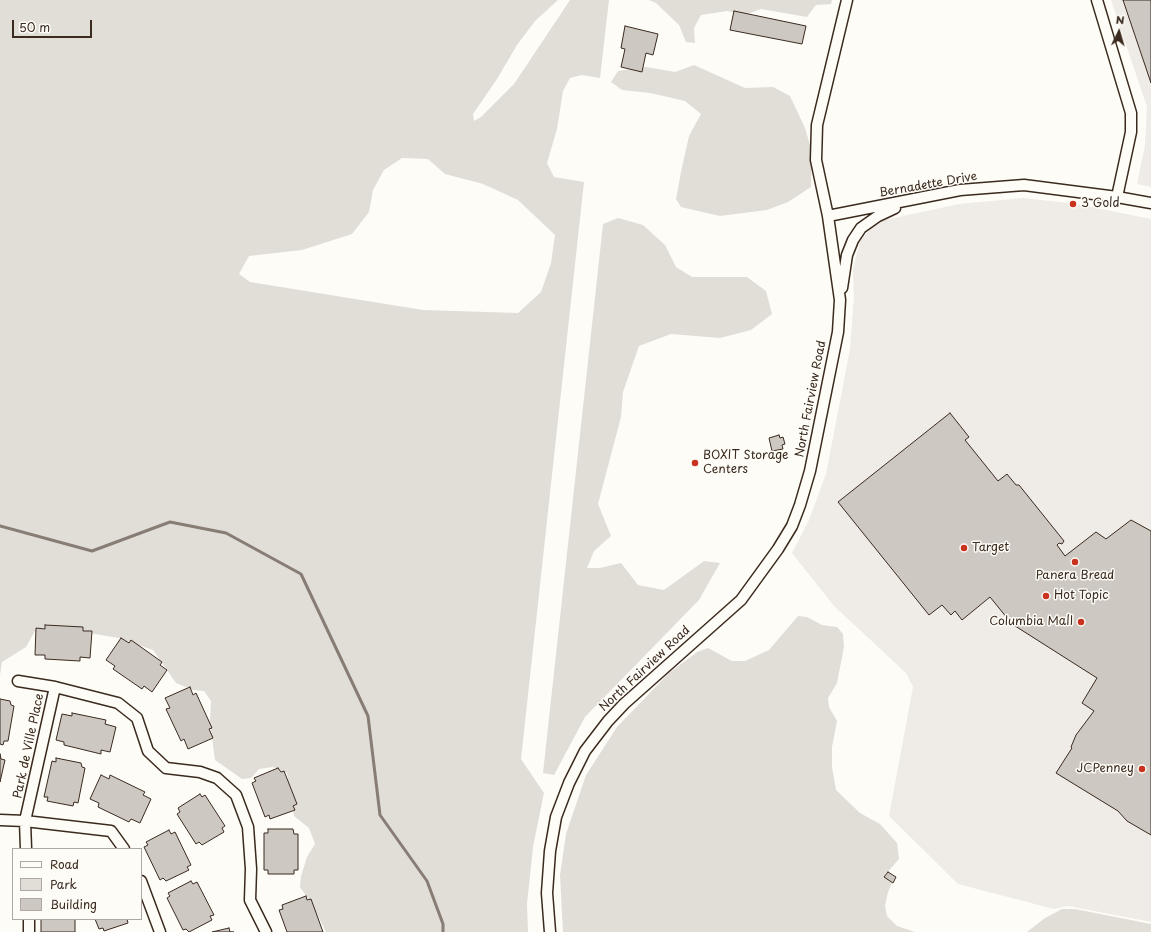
<!DOCTYPE html>
<style>
body{margin:0}
#map{position:relative;width:1151px;height:932px;overflow:hidden;background:#fdfcf7;font-family:"Playpen Sans",sans-serif}
canvas{display:block}
.legend{position:absolute;left:12px;top:848px;width:130px;height:72px;box-sizing:border-box;background:#fdfcf7;border:1px solid #afa8a0;margin:0;padding:5px 7px;list-style:none;font-size:12px;color:#3b2a1e}
.legend li{display:flex;align-items:center;gap:8px;height:20px}
.legend b{width:20px;border:1px solid #afa8a0}
.north{position:absolute;left:1099px;top:12px;width:40px;height:40px;-webkit-text-stroke:3px #fdfcf7;paint-order:stroke;rotate:5deg;font-size:11px;font-weight:700;line-height:16px;text-align:center;color:#3b2a1e}
.north::after{content:'';display:block;margin:auto;width:14px;height:18px;background:#3b2a1e;clip-path:polygon(50% 0,100% 100%,50% 72%,0 100%)}
.scale{position:absolute;left:12px;top:20px;width:80px;height:18px;box-sizing:border-box;border:2px solid #3b2a1e;border-top:0;padding-left:5px;font-size:12px;line-height:14px;white-space:nowrap;color:#3b2a1e;-webkit-text-stroke:3px #fdfcf7;paint-order:stroke}
</style>
<div id="map">
<canvas width="1151" height="932"></canvas>
<ul class="legend">
<li><b style="height:5px;background:#fdfcf7"></b>Road</li>
<li><b style="height:11px;background:#e1ded7"></b>Park</li>
<li><b style="height:11px;background:#cdc8c2"></b>Building</li>
</ul>
<div class="north">N</div>
<div class="scale">50 m</div>
</div>
<script>
const ctx = document.querySelector('canvas').getContext('2d');
ctx.lineJoin = 'round';
function fillPath(path, color) { ctx.fillStyle = color; ctx.fill(path, 'evenodd'); }
const toPath = rows => new Path2D(rows.map(r => 'M' + r).join(''));
function strokePath(path, color, width, dash) { ctx.strokeStyle = color; ctx.lineWidth = width; ctx.lineCap = dash ? 'butt' : 'round'; ctx.setLineDash(dash || []); ctx.stroke(path); }
function write(font, color, halo, rows, align = 'center') {
  ctx.font = font + ' "Playpen Sans",sans-serif'; ctx.lineWidth = 3; ctx.setLineDash([]); ctx.textBaseline = 'middle'; ctx.strokeStyle = halo; ctx.fillStyle = color; for (const [text, x, y, turn = 0] of rows) {
    ctx.save(); ctx.translate(x, y); ctx.rotate((+turn || 0) * Math.PI / 180); ctx.textAlign = isNaN(turn) ? turn : align; if (halo) ctx.strokeText(text, 0, 0); ctx.fillText(text, 0, 0); ctx.restore();
  }
}
fillPath(toPath([
 [1111,0,1151,0,1151,187,1137,184,1145,145,1147,107],
 [1023,198,1077,204,1151,219,1151,922,1068,906,1054,909,958,884,889,816,913,687,906,673,834,606,792,553,809,520,826,474,850,349,854,297,853,269,860,241,871,228,885,220,959,204]
]), '#efece7');
fillPath(toPath([
 [0,0,558,0,535,21,517,45,497,79,473,114,474,121,481,117,514,84,570,0,609,0,600,78,582,75,570,78,563,91,557,129,547,163,554,177,584,182,521,759,544,793,533,847,527,904,528,932,326,932,312,904,300,887,301,876,307,857,315,844,309,828,294,816,287,773,273,767,259,769,251,778,242,779,215,760,210,723,211,701,204,691,193,690,176,683,153,650,118,638,49,626,35,631,26,647,2,662,0,675],
 [402,158,428,159,445,174,483,184,518,200,555,235,551,263,541,292,518,313,423,310,250,282,239,274,249,256,302,250,352,234,369,212,373,190,384,170],
 [649,0,832,0,831,4,816,5,807,17,761,9,745,15,727,11,701,15,694,28,695,43,686,42,679,25,656,3],
 [694,65,745,88,773,87,790,96,805,128,812,152,811,187,788,202,767,210,720,216,681,207,676,199,681,172,689,136,701,114,685,101,650,93,622,90,611,82,618,71,646,67,675,72],
 [618,218,643,225,665,245,676,267,692,277,747,277,766,291,772,314,751,330,720,338,671,334,639,346,623,392,621,417,598,504,611,536,594,551,587,568,600,568,621,563,638,585,664,590,704,561,720,563,699,600,585,717,554,775,543,773,603,224],
 [798,616,807,617,822,625,837,627,843,634,844,647,837,683,828,698,829,707,837,721,832,747,832,767,836,790,860,813,880,824,897,843,899,859,884,876,892,883,888,892,885,906,887,916,897,926,915,932,563,932,560,875,566,834,586,775,617,727,669,673,697,652,708,648,732,661,745,661,769,650],
 [1062,909,1075,909,1151,924,1151,932,1027,932,1045,918]
]), '#e1ded7');
strokePath(toPath([
 [0,526,92,551,170,522,226,533,301,574,368,716,380,815,427,881,443,924,443,932]
]), '#887d74', 3);
const building = toPath([
 [1123,0,1151,0,1151,83,1123,0],
 [734,11,806,26,802,44,730,30,734,11],
 [625,26,658,34,653,55,646,53,642,72,621,67,625,49,621,48,625,26],
 [950,413,969,437,965,440,998,481,1007,474,1016,485,1019,485,1064,541,1062,544,1059,543,1057,545,1065,556,1096,532,1106,539,1131,520,1151,531,1151,835,1127,821,1118,811,1056,773,1072,748,1071,747,1076,735,1094,711,1082,703,1097,678,1012,624,990,597,962,620,955,611,951,615,942,605,929,615,838,502,950,413],
 [779,435,780,438,783,437,785,444,782,445,783,449,772,451,769,438,779,435],
 [45,625,83,627,83,631,92,631,90,658,80,657,80,661,45,659,45,655,35,655,36,628,45,629,45,625],
 [121,638,129,643,131,640,162,662,160,665,167,670,152,692,144,686,142,689,113,669,115,666,106,660,121,638],
 [190,687,193,695,196,693,212,728,209,729,213,738,188,749,184,739,181,741,166,709,170,708,165,698,190,687],
 [0,699,10,701,11,705,14,706,8,741,4,741,3,745,0,744,0,699],
 [72,713,106,720,105,724,116,727,110,752,101,750,101,754,64,745,64,742,56,740,62,714,72,716,72,713],
 [0,754,1,759,5,760,0,782,0,754],
 [56,758,81,763,82,767,85,768,78,803,74,802,73,806,47,801,48,797,44,797,52,761,56,762,56,758],
 [278,768,281,772,284,771,297,804,293,806,295,810,270,819,269,815,265,817,252,783,256,781,254,778,278,768],
 [101,775,109,779,110,775,145,792,143,795,151,799,140,823,131,819,129,822,98,807,99,803,90,799,101,775],
 [200,794,202,797,205,795,225,826,222,828,224,832,202,845,199,842,196,844,177,814,180,812,178,808,200,794],
 [268,829,293,829,294,834,298,834,298,870,294,870,294,874,268,874,268,870,264,870,264,833,268,833,268,829],
 [169,830,171,834,175,832,191,865,187,867,189,870,166,881,163,878,160,880,144,847,148,845,146,842,169,830],
 [888,872,896,877,893,883,884,877,888,872],
 [191,881,193,884,197,882,214,915,210,916,212,920,189,932,186,929,183,930,167,898,170,896,168,893,191,881],
 [306,896,307,900,311,899,323,932,287,932,279,910,283,909,282,905,306,896],
 [41,919,75,919,75,932,41,932,41,919],
 [95,919,127,919,128,923,104,931,103,928,99,929,95,919],
 [229,928,230,932,234,932,212,932,229,928]
]);
fillPath(building, '#cdc8c2');
strokePath(building, '#3b2a1e', 1);
const minor = toPath([
 [1097,0,1131,113,1131,132,1117,197],
 [828,216,960,190,1024,185,1117,197,1151,203],
 [842,288,847,255,853,240,861,228,878,216,895,208],
 [18,681,55,687,118,703,137,718,148,751,166,768,200,772,217,778,236,795,248,827,251,869,250,900,266,932],
 [0,820,25,821,111,831,124,849],
 [26,849,25,821,55,687],
 [141,881,160,932],
 [29,919,29,932],
 [550,932,547,893,550,851,556,817,569,783,585,751,608,721,624,704,741,600,778,549,792,526,800,505,810,471,838,332,840,300,828,216,816,160,817,125,847,0]
]);
strokePath(minor, '#3b2a1e', 13);
strokePath(minor, '#fdfcf7', 10);
for (const [x, y, r, color] of [
 [1073,204,4,"#c8321e"],
 [695,463,4,"#c8321e"],
 [964,548,4,"#c8321e"],
 [1075,562,4,"#c8321e"],
 [1046,596,4,"#c8321e"],
 [1081,622,4,"#c8321e"],
 [1142,769,4,"#c8321e"]
]) { const dot = new Path2D(); dot.arc(x, y, r, 0, 2 * Math.PI); ctx.fillStyle = color; ctx.fill(dot); strokePath(dot, '#fdfcf7', 1.5); }
write('12px', '#3b2a1e', '#fdfcf7', [
 ["Bernadette Drive",928,185,-10],
 ["North Fairview Road",811,399,-79],
 ["North Fairview Road",645,669,-43],
 ["Park de Ville Place",29,746,-78]
]);
write('12px', '#3b2a1e', '#fdfcf7', [
 ["3 Gold",1081,204],
 ["BOXIT Storage",703,456],
 ["Centers",703,470],
 ["Target",972,548],
 ["Panera Bread",1075,576,"center"],
 ["Hot Topic",1054,596],
 ["Columbia Mall",1073,622,"right"],
 ["JCPenney",1134,769,"right"]
], 'left');
</script>
